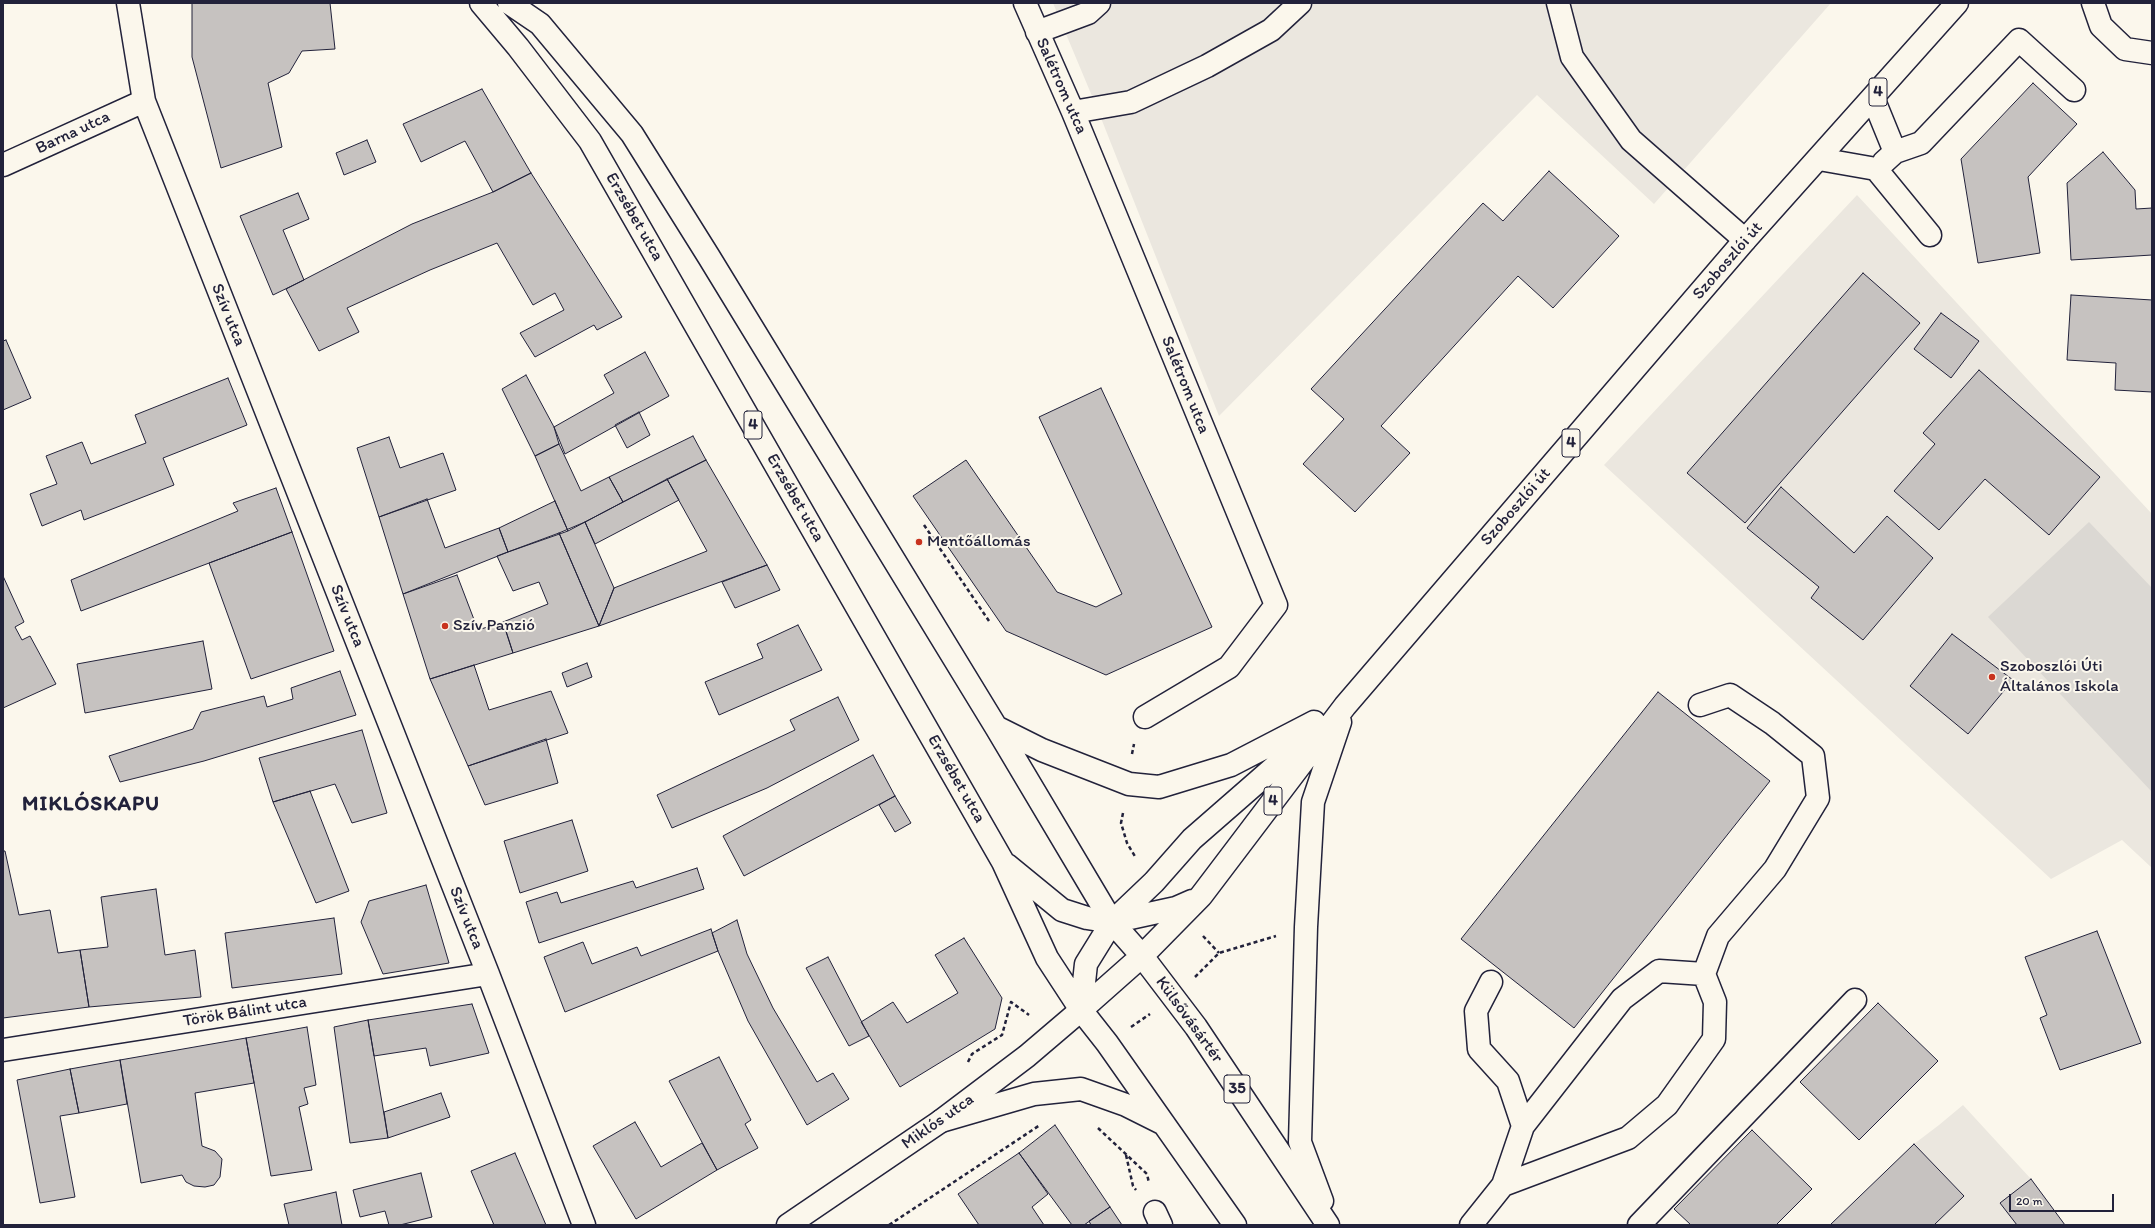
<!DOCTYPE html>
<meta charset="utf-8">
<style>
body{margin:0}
#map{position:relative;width:2155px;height:1228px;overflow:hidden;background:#fbf7ec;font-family:Itim,sans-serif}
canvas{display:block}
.frame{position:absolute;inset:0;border:4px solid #22223b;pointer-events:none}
.scale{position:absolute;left:2009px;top:1194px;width:105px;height:18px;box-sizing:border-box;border:2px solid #22223b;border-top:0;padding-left:5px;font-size:12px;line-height:14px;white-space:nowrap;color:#22223b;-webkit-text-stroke:3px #fbf7ec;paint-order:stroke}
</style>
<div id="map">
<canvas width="2155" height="1228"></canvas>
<div class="frame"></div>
<div class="scale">20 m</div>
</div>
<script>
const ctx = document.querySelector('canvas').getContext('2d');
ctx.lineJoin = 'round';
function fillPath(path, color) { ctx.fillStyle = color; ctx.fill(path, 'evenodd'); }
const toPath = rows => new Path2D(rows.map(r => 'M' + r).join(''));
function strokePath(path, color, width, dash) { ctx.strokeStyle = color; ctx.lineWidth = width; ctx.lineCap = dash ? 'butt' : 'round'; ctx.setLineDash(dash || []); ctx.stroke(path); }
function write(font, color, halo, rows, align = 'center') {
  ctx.font = font + ' Itim,sans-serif'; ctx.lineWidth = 4; ctx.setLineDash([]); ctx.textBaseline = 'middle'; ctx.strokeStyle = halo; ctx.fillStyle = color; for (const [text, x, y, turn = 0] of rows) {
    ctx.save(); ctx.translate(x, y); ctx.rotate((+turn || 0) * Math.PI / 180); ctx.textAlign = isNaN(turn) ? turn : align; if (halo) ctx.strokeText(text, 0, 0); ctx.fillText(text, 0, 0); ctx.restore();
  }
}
fillPath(toPath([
 [1053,3,1831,3,1654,204,1537,95,1219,416,1097,108],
 [1857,195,2152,514,2152,868,2122,840,2051,879,1604,465],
 [1963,1105,2031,1179,2065,1225,1830,1225,1914,1144,1939,1125]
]), '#ebe7df');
fillPath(toPath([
 [2089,522,2152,588,2152,792,1988,617]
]), '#dbd8d3');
const building = toPath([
 [192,3,330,3,335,49,302,51,289,73,268,83,282,147,221,168,192,57,192,3],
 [2033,83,2077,124,2028,177,2040,253,1978,263,1961,159,2033,83],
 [482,89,531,173,493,192,465,141,421,162,403,124,482,89],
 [367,140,376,162,344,175,336,153,367,140],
 [2103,152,2135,190,2136,209,2152,208,2152,255,2071,260,2067,183,2103,152],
 [1549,171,1619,236,1553,308,1518,276,1381,426,1410,453,1355,512,1303,464,1344,419,1311,389,1483,203,1503,221,1549,171],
 [531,173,622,317,597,330,594,325,535,357,520,333,564,310,555,293,533,305,497,243,430,270,347,308,359,332,319,351,286,289,412,224,493,192,531,173],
 [298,193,309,219,283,230,304,280,273,295,240,216,298,193],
 [1863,273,1920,323,1745,523,1687,473,1863,273],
 [2071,295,2152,300,2152,392,2115,390,2116,363,2067,360,2071,295],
 [1941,313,1979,341,1951,378,1914,349,1941,313],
 [6,340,31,398,3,410,3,341,6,340],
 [645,352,669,396,565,454,554,427,614,393,604,375,645,352],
 [1979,370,2100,477,2049,535,1985,479,1939,530,1894,491,1935,444,1923,433,1979,370],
 [526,375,554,427,559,444,535,456,502,389,526,375],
 [228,378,247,425,163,458,174,485,84,520,81,510,42,526,30,494,57,484,46,456,82,442,91,464,146,443,135,415,228,378],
 [1101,388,1212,627,1106,675,1006,631,913,496,966,460,1057,592,1096,607,1122,594,1039,417,1101,388],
 [639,412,650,435,627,448,615,425,639,412],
 [693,436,706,460,623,502,609,477,693,436],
 [389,437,400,468,443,453,456,490,379,517,357,448,389,437],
 [559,444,581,491,609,477,623,502,568,531,535,456,559,444],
 [706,460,767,565,599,626,614,588,707,551,667,479,706,460],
 [667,479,679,500,595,544,585,522,667,479],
 [1781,487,1854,553,1887,516,1933,558,1863,640,1811,598,1819,587,1747,528,1781,487],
 [276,488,292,532,81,611,71,580,238,511,233,503,276,488],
 [427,499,445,548,499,528,508,552,403,594,379,517,427,499],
 [555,501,568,531,508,552,499,528,555,501],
 [585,522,614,588,599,626,559,533,585,522],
 [292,532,334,651,251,679,209,563,292,532],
 [559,533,599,626,513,653,503,622,548,604,539,582,513,591,497,556,559,533],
 [767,565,780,590,735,608,722,582,767,565],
 [457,575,478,630,503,622,513,653,430,679,403,594,457,575],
 [3,576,24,622,15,627,22,640,30,636,56,684,3,708,3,576],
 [798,625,822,670,719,715,705,682,763,658,757,644,798,625],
 [1952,634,2013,680,1968,734,1910,686,1952,634],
 [203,641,212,689,85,713,77,664,203,641],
 [587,663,592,677,567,687,562,673,587,663],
 [474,665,489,710,551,691,568,733,468,766,430,679,474,665],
 [340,671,356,715,204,761,120,782,109,756,193,729,201,712,264,696,267,707,293,699,291,688,340,671],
 [1658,692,1770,781,1574,1028,1461,939,1658,692],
 [838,697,859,740,767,788,672,828,657,795,795,730,790,720,838,697],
 [362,730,387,813,352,823,335,784,273,802,259,758,362,730],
 [546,739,558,783,485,805,468,766,546,739],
 [873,755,895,796,744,876,723,836,873,755],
 [310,791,349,891,316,903,273,802,310,791],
 [895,796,911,823,895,832,879,805,895,796],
 [572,820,588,871,520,893,504,841,572,820],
 [3,851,5,851,19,915,50,910,58,953,80,950,89,1007,3,1018,3,851],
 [697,868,704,889,539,943,526,902,557,892,561,903,633,881,636,888,697,868],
 [426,885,449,963,383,974,361,922,369,901,426,885],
 [156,889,165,955,195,950,201,997,89,1007,80,950,108,947,101,897,156,889],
 [334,918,342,974,232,988,225,933,334,918],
 [737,920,747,954,773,1008,817,1082,833,1073,849,1099,807,1125,748,1021,718,951,712,933,737,920],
 [711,929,718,951,565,1012,544,957,583,942,592,964,637,947,641,956,711,929],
 [2097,931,2141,1043,2060,1070,2040,1018,2047,1015,2025,957,2097,931],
 [964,938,1002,998,995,1029,900,1087,861,1022,893,1002,907,1023,958,993,935,955,964,938],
 [828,957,869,1036,849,1046,806,968,828,957],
 [1878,1003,1938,1061,1859,1140,1800,1082,1878,1003],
 [472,1004,489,1053,430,1066,426,1048,374,1056,368,1020,472,1004],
 [368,1020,388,1138,350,1143,334,1027,368,1020],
 [307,1027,316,1085,304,1088,308,1104,299,1107,312,1170,271,1176,246,1038,307,1027],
 [246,1038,254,1083,195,1093,202,1146,215,1151,222,1159,220,1177,214,1185,205,1187,194,1186,186,1182,182,1175,141,1183,120,1060,246,1038],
 [719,1057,751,1120,745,1124,758,1148,717,1170,669,1081,719,1057],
 [120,1060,127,1104,79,1113,70,1069,120,1060],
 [70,1069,79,1113,60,1116,75,1197,40,1203,17,1080,70,1069],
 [441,1093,450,1117,388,1138,384,1112,441,1093],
 [635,1122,661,1167,702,1143,717,1170,636,1219,593,1146,635,1122],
 [1055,1125,1110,1207,1084,1225,1072,1225,1019,1153,1055,1125],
 [1752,1130,1812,1189,1776,1225,1691,1225,1674,1209,1752,1130],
 [1914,1144,1964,1196,1934,1225,1830,1225,1914,1144],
 [515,1153,546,1225,494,1225,471,1171,515,1153],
 [1019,1153,1048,1194,1032,1207,1044,1225,979,1225,958,1194,1019,1153],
 [421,1173,432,1217,400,1225,389,1225,385,1211,360,1217,353,1190,421,1173],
 [2031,1179,2065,1225,2017,1225,2000,1203,2031,1179],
 [336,1192,342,1225,289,1225,284,1204,336,1192],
 [1110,1207,1122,1225,1091,1225,1089,1221,1110,1207]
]);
fillPath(building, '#c6c2c0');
strokePath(building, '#22223b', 1);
const minor = toPath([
 [128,3,144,101,488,974,584,1225],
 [1025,3,1073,112,1276,605,1229,667,1145,717],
 [1558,3,1572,57,1631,140,1745,240],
 [2093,3,2101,26,2125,49,2152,53],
 [1037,32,1088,13,1099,3],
 [1873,98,1895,152,1884,162],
 [1073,112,1131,102,1207,66,1271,30,1300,3],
 [1895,152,1921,143,2019,40,2074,90],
 [1819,159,1876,169,1930,235],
 [3,165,144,101],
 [1700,705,1730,695,1772,723,1813,756,1818,798,1775,869,1718,936,1704,974],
 [3,1050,488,974],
 [1503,1185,1628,1138,1667,1105,1714,1039,1715,1002,1704,974,1659,971,1622,999,1523,1126],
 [1155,1212,1161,1225],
 [788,1225,941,1121,1027,1056,1081,1010],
 [1471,1225,1503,1185,1523,1126,1508,1081,1479,1049,1476,1011,1491,982],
 [1639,1225,1855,1000]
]);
const major = toPath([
 [481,3,518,47,590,141,1003,862,1047,958,1081,1010,1107,1043,1235,1225],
 [509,3,540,24,632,134,709,257,996,727,1112,922,1142,956,1196,1027,1328,1225],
 [996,727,1042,750,1129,784,1159,787,1231,765,1314,722],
 [1007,865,1062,910,1087,918,1112,922,1176,908,1192,901],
 [1081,1010,1142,956,1201,896,1345,706,1745,240,1957,3],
 [1081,1010,1086,964,1112,922,1154,882,1192,839,1310,736],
 [941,1121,1034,1094,1081,1089,1126,1105,1164,1124],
 [1322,1201,1300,1142,1306,927,1313,802,1340,722]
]);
strokePath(minor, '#22223b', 25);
strokePath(major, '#22223b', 25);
strokePath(toPath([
 [924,525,989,621],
 [1132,754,1134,744],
 [1123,813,1121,823,1127,843,1136,858],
 [1203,936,1219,953],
 [1195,977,1219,953,1276,936],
 [1131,1027,1150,1014],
 [968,1062,972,1054,1002,1035,1011,1002,1029,1015],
 [1098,1128,1147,1174,1149,1183],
 [1126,1155,1133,1186,1136,1190],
 [889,1225,1040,1125]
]), '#22223b', 2.5, [4, 3]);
strokePath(minor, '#fbf7ec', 22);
strokePath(major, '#fbf7ec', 22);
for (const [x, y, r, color] of [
 [919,542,4,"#c8321e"],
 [445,626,4,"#c8321e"],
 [1992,677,4,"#c8321e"]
]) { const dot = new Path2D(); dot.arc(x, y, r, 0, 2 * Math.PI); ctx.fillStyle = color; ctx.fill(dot); strokePath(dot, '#fbf7ec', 1.5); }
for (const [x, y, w] of [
 [1878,92,18],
 [753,425,18],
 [1571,443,18],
 [1273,801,18],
 [1237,1089,26]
]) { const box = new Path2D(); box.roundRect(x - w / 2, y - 14, w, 28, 3); ctx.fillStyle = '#fbf7ec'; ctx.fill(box); strokePath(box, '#22223b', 1); }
write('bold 16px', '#22223b', null, [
 ["4",1878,92],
 ["4",753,425],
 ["4",1571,443],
 ["4",1273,801],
 ["35",1237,1089]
]);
write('17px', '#22223b', '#fbf7ec', [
 ["Salétrom utca",1061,86,66],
 ["Barna utca",73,133,-25],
 ["Erzsébet utca",634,217,60],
 ["Szoboszlói út",1728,261,-49],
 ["Szív utca",228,315,68],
 ["Salétrom utca",1185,385,68],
 ["Erzsébet utca",795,498,60],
 ["Szoboszlói út",1516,507,-49],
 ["Szív utca",347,616,68],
 ["Erzsébet utca",956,779,60],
 ["Szív utca",466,918,68],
 ["Török Bálint utca",245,1012,-9],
 ["Külsővásártér",1189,1020,54],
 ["Miklós utca",938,1122,-35]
]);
write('17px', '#22223b', '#fbf7ec', [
 ["Mentőállomás",927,542],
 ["Szív Panzió",453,626],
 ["Szoboszlói Úti",2000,667],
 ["Általános Iskola",2000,687]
], 'left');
ctx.letterSpacing = '1px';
write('bold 21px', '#22223b', '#fbf7ec', [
 ["MIKLÓSKAPU",91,805]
]);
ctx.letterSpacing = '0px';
</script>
